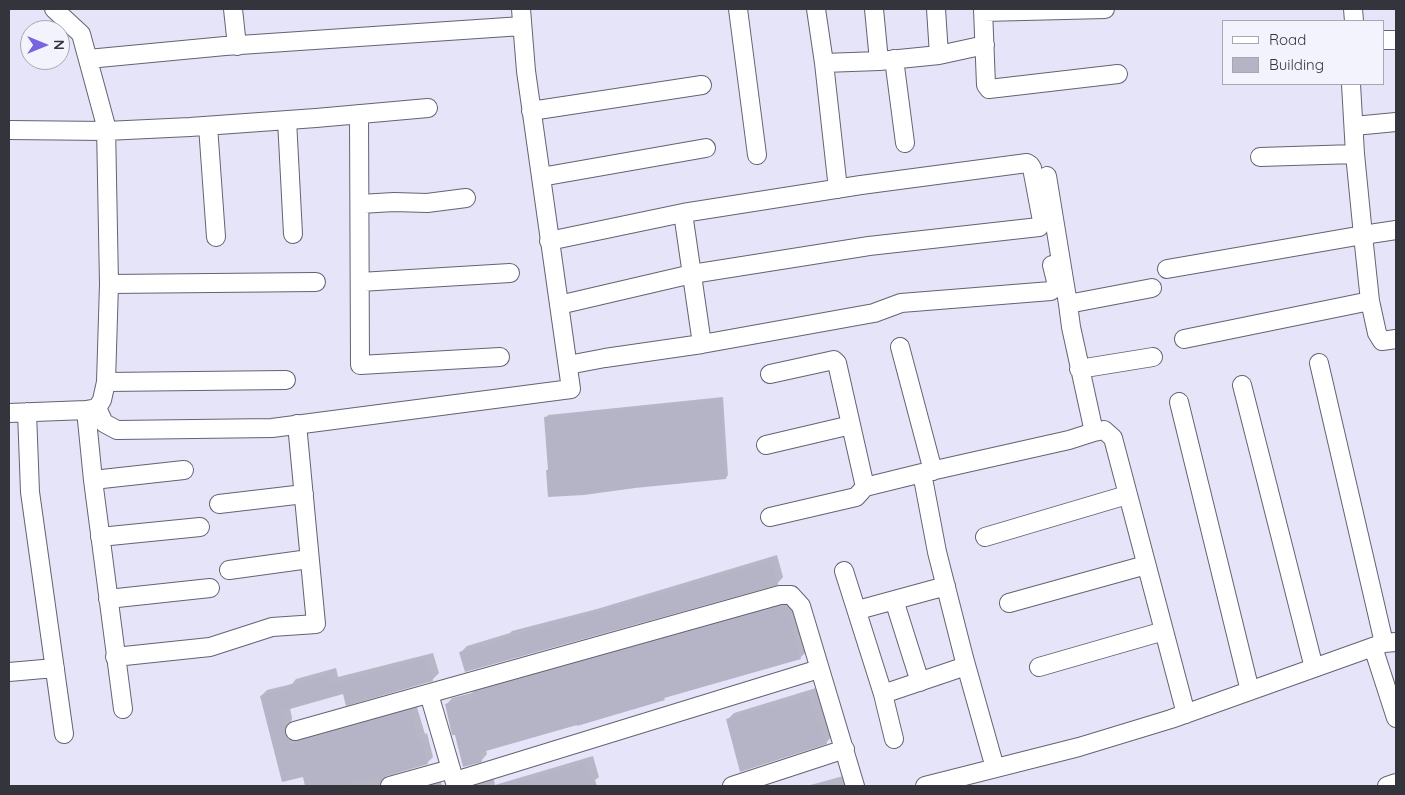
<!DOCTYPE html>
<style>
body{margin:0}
#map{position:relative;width:1405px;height:795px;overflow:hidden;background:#e5e4f8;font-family:Quicksand,sans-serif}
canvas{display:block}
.frame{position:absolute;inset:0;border:10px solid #34343c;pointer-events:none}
.legend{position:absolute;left:1222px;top:20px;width:162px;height:65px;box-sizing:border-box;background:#f3f3fe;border:1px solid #a7a7b0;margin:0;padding:6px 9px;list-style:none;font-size:15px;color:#34343c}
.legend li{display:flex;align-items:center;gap:10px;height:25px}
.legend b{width:25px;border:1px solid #a7a7b0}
.north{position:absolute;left:20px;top:20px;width:50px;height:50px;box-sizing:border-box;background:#f3f3fe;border:1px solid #a7a7b0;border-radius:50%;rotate:90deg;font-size:14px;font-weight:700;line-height:20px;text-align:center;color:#34343c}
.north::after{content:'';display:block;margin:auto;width:18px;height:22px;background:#7864df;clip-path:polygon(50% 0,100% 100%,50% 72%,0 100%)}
</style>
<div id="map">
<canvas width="1405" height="795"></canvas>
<div class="frame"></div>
<ul class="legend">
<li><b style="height:6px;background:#fff"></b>Road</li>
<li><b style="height:14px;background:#b5b4c7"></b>Building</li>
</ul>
<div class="north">N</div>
</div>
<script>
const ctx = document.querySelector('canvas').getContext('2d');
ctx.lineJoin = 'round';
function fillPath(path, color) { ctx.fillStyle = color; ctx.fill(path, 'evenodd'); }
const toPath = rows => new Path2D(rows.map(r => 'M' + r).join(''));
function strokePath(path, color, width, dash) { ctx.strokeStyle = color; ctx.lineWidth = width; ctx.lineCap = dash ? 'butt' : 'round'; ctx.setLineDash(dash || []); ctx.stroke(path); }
fillPath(toPath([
 [723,397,728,475,726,478,547,471,549,468,545,418,548,415],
 [777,555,783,577,777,584,461,652,467,646,510,633,512,631,597,609],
 [788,600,794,602,806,652,800,658,486,750,487,754,481,761,456,734,446,705,452,698,472,693,478,687],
 [433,653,439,673,432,680,344,692,290,708,292,718,290,727,416,704,425,734,427,733,433,757,427,763,386,775,386,783,388,786,307,786,304,775,261,696,267,690,292,684,296,679,336,668,338,677],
 [816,688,825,719,827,719,832,736,826,743,727,720,734,713],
 [593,756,599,777,595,780,597,786,471,786,475,783,493,777,495,785],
 [847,775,851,786,807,786],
 [440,779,442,786,415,786]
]), '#0003');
fillPath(toPath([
 [721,399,726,479,635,488,584,495,548,497,546,470,548,470,544,417],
 [771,560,778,585,465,672,459,652,504,639,504,637,590,614],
 [781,606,788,608,794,629,792,630,801,659,664,698,665,700,577,726,577,725,479,753,482,762,463,767,455,735,452,735,445,704,472,697,471,693],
 [426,658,433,681,346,706,343,694,283,711,287,725,285,733,291,744,410,710,418,740,421,739,428,764,387,776,382,779,380,786,378,776,343,786,305,786,303,777,282,782,260,696,289,688,289,685,329,674,332,683],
 [809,694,818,725,821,724,827,744,740,772,726,719],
 [586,762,594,786,518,786,517,782]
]), '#b5b4c7');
const street = toPath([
 [233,9,237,46],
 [738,9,757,155],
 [816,9,824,63,879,61,939,55,985,45],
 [874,9,879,61],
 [936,9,939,55],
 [983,9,986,85,989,89,1118,74],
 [1353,9,1354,21],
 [983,12,1105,9],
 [1384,40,1396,40],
 [88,59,225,46,522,26],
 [894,59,905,143],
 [824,63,838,189],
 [1351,84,1355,154,1363,235,1396,230],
 [531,111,702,85],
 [359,114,360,365,500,357],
 [287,120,293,234],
 [208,126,216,237],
 [1354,126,1396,122],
 [9,130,106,131,190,127,316,118,428,108],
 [1260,157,1355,154],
 [1047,176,1068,304,1071,327,1094,432,1104,430,1113,438,1186,714],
 [541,177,706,148],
 [360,204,394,202,427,203,466,198],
 [549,241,683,213,861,185,1027,163,1030,165,1032,168,1042,221,1039,227,869,246,692,274,559,305],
 [1167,269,1363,235,1370,301,1377,333,1382,341,1396,339],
 [360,282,510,273],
 [109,284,316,282],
 [1068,304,1152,288],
 [1184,339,1370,301],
 [702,344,874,313,901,303,1051,291,1055,287,1056,281,1052,265],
 [900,347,933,471],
 [1319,363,1384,643],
 [568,365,605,358,702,344,683,213],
 [1079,369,1153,357],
 [770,374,834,360,837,363,865,487,922,473],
 [106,382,286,380],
 [1242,385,1314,668],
 [1179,402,1250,691],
 [97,408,104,423,117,430,272,428,571,389,526,71,521,9],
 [86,410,93,480,123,709],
 [27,412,30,492,64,734],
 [9,413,86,410,97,408,102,400,106,382,109,284,106,126,81,34,54,9],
 [766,445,851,425],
 [93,480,184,470],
 [219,504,304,494],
 [770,517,856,497,865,487],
 [100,537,200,527],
 [985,537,1127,495],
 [229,570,309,559],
 [844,571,883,694,894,739],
 [108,599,210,588],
 [894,600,920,682],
 [1009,603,1146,565],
 [858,610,946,586],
 [1373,647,1396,718],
 [115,657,210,647,272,627,316,624,297,424],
 [1039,667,1164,631],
 [9,672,55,668],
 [429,694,456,786],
 [883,694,966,666],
 [295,731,780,595,791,595,801,606,855,786],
 [995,768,964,658,937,552,922,473,1069,440,1094,432],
 [455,781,819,669],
 [390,786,451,769],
 [732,786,845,749],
 [925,786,1079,747,1171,719,1384,643,1396,642],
 [1387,786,1396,783]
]);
strokePath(street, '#636373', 20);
strokePath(street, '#fff', 18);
</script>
